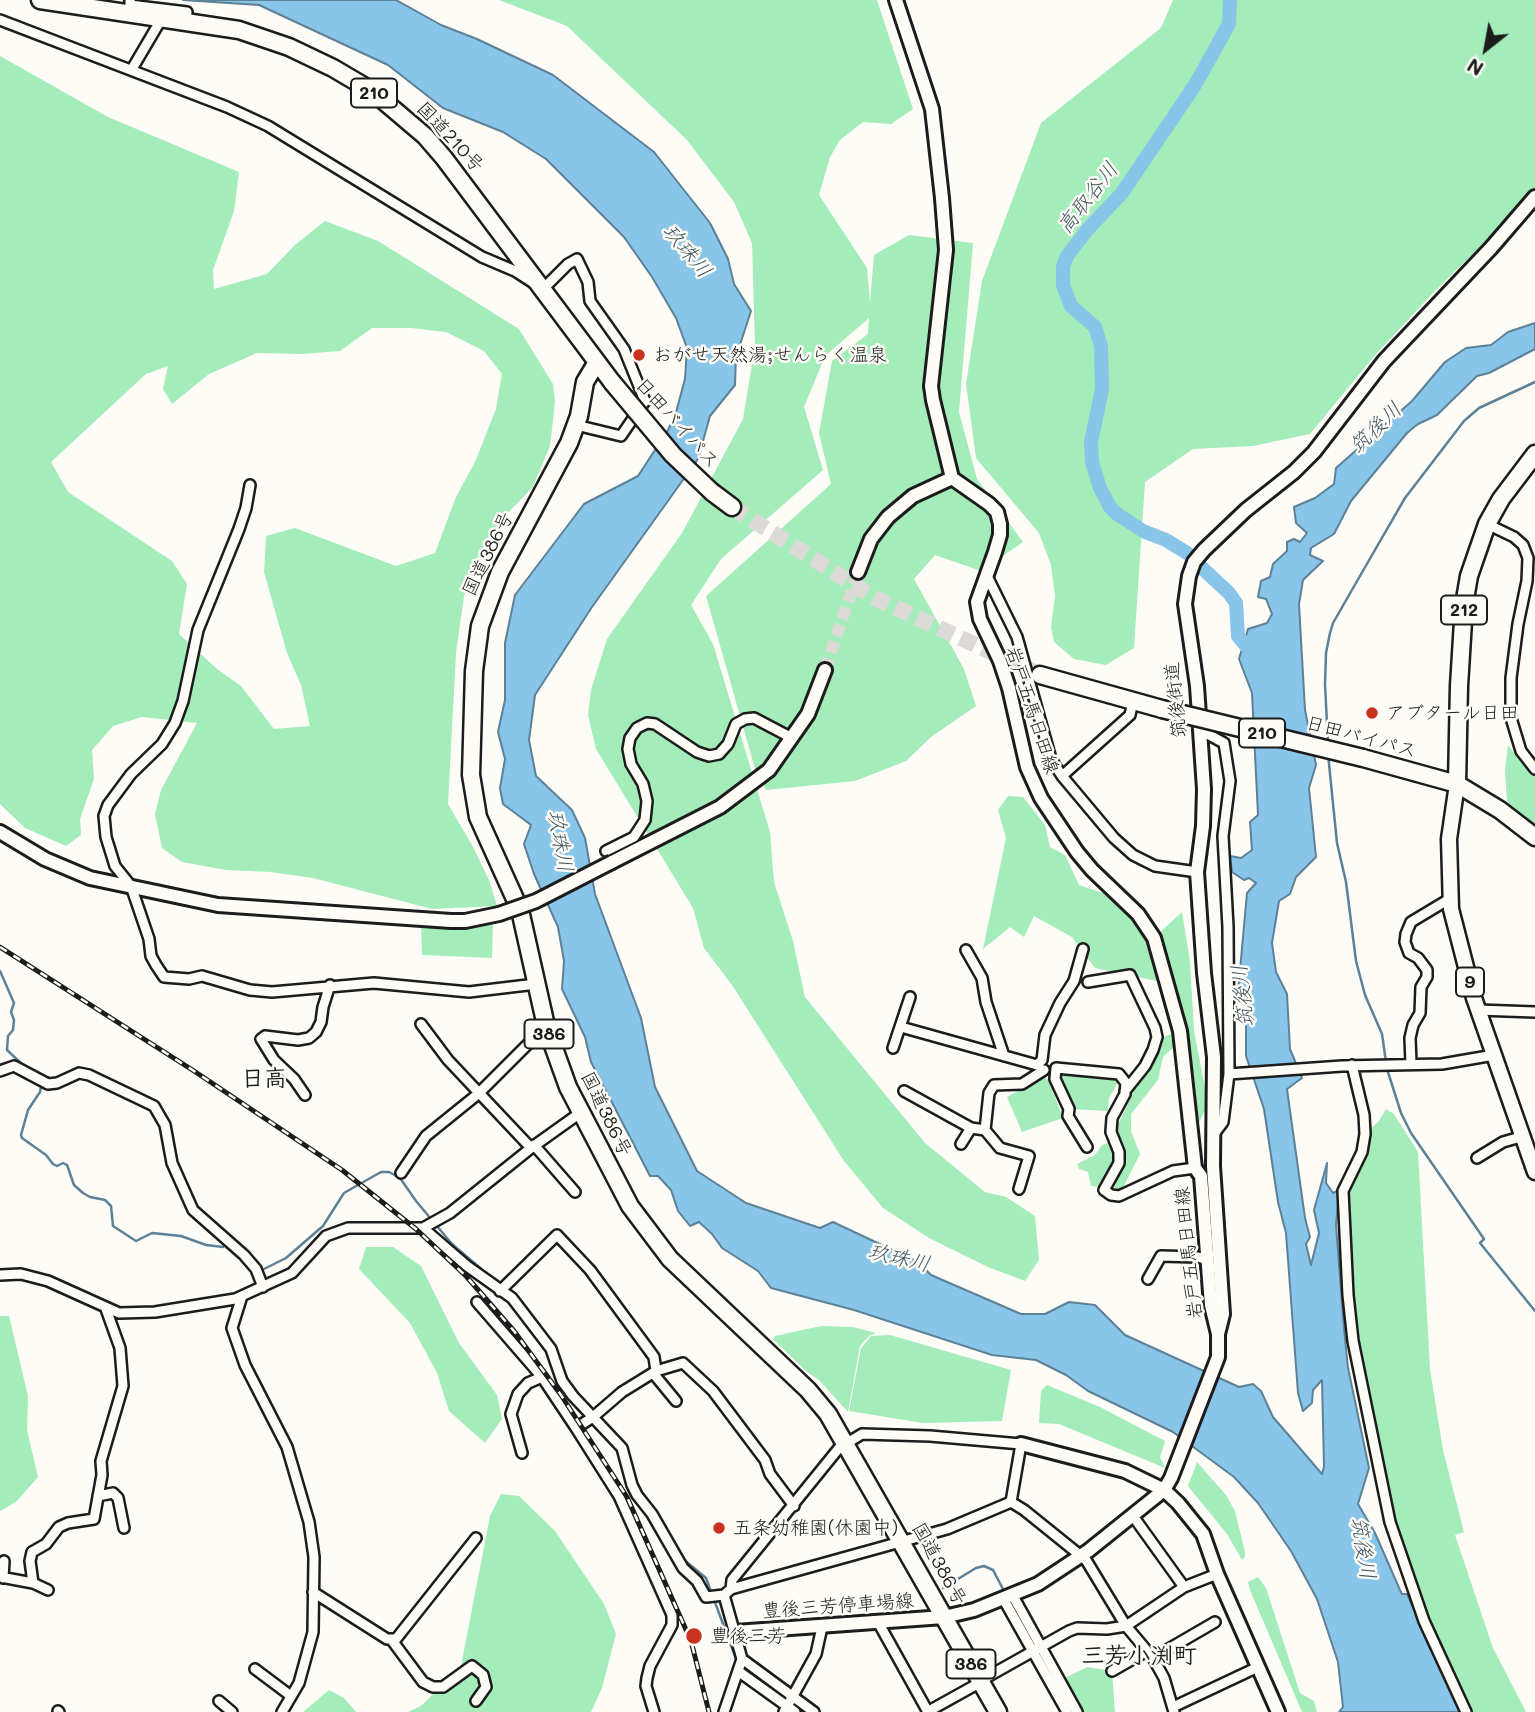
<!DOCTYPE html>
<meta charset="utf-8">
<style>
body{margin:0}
#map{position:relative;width:1535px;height:1712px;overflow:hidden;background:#fdfcf7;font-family:Mali,sans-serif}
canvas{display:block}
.north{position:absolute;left:1451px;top:14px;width:70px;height:70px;-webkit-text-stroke:5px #fdfcf7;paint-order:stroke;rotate:211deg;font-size:19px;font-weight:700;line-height:28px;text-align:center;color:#1c1c1c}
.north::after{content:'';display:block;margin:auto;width:24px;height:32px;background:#1c1c1c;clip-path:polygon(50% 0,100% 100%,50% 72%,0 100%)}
</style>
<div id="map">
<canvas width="1535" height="1712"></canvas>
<div class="north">N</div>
</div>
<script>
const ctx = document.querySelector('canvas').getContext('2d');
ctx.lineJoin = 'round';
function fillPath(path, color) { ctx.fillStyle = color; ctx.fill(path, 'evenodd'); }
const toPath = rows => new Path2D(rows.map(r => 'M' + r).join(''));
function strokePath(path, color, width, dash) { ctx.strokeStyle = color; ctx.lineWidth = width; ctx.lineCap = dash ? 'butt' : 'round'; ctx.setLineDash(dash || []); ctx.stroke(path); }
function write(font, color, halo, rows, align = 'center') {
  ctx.font = font + ' Mali,"Klee One",sans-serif'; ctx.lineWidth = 5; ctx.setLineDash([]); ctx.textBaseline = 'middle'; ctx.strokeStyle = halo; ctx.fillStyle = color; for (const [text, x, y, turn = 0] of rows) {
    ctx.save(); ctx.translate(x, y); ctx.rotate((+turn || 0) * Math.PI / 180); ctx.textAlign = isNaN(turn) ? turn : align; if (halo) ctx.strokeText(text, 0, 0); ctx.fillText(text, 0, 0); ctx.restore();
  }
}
fillPath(toPath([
 [499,0,877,0,913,109,891,124,863,122,840,140,830,157,819,195,867,268,870,302,874,255,909,235,973,243,959,412,977,479,1023,542,981,571,935,555,914,579,964,669,976,706,931,737,906,761,855,781,766,790,755,769,706,596,831,484,819,433,832,361,868,334,869,318,825,356,804,407,823,470,721,559,691,605,713,644,770,832,774,882,793,941,805,997,925,1143,985,1192,1006,1197,1035,1216,1039,1260,1025,1281,988,1267,929,1238,883,1208,844,1161,732,985,704,948,693,908,596,749,588,715,591,690,607,639,682,533,743,419,755,346,752,243,734,202,687,140,567,26],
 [1173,0,1535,0,1535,193,1435,291,1375,355,1310,434,1253,446,1193,449,1145,482,1134,648,1106,665,1074,659,1054,642,1051,627,1055,596,1051,565,1039,533,976,458,966,384,982,281,1041,123,1161,28],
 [0,56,108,117,239,172,234,211,213,270,214,289,267,274,295,245,325,221,378,241,519,329,553,384,555,402,550,446,533,487,500,521,464,596,456,653,448,804,473,847,489,880,497,906,432,909,313,878,271,872,226,870,182,862,162,848,155,814,161,790,197,723,142,717,113,726,92,750,94,779,80,819,81,835,66,846,25,828,0,804],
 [372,328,411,328,446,332,484,351,502,374,496,409,475,462,456,497,435,553,396,566,295,528,266,536,264,572,287,653,301,685,310,726,274,729,241,686,217,669,179,634,187,584,172,561,68,492,51,462,146,374,168,366,163,389,172,404,209,374,257,353,301,354,340,351],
 [1508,745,1518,758,1535,757,1535,827,1524,820,1507,801,1505,770],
 [1008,796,1023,797,1045,825,1050,847,1065,855,1079,885,1106,894,1157,935,1182,912,1190,961,1194,1031,1208,1104,1195,1131,1171,984,1095,968,1072,937,1034,916,1024,937,1010,927,983,949,1006,838,998,810],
 [493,923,492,958,422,955,421,926,459,926],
 [1175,1032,1177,1044,1163,1057,1158,1080,1131,1114,1131,1131,1140,1154,1121,1192,1113,1191,1126,1158,1118,1137,1118,1125,1137,1084,1149,1070,1162,1038],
 [1057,1071,1118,1075,1117,1084,1109,1098,1108,1111,1070,1109],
 [1042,1077,1048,1079,1063,1118,1022,1132,1007,1097],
 [1386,1109,1394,1114,1418,1152,1430,1369,1443,1450,1464,1532,1455,1535,1493,1648,1526,1712,1470,1712,1423,1609,1396,1530,1371,1416,1355,1324,1345,1225,1347,1193,1365,1156,1370,1129,1379,1121],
 [1113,1141,1118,1152,1113,1168,1101,1187,1091,1186,1088,1172,1079,1169,1077,1164,1095,1155,1102,1145],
 [366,1247,393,1247,421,1266,459,1343,497,1395,502,1419,485,1443,449,1411,437,1373,410,1323,359,1269],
 [0,1316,9,1316,28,1396,27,1430,38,1477,16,1502,0,1511],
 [821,1326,853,1327,876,1333,869,1336,860,1346,848,1412,819,1380,807,1372,773,1339,775,1336],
 [890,1335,1011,1370,1002,1421,923,1423,849,1411,861,1348,871,1336],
 [1047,1385,1100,1407,1165,1441,1160,1457,1165,1468,1059,1424,1039,1423,1041,1391],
 [1197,1462,1226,1495,1235,1511,1245,1552,1245,1557,1242,1560,1227,1534,1188,1486],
 [501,1494,519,1496,555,1531,604,1604,616,1634,602,1688,591,1712,408,1712,421,1706,461,1666,490,1516],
 [1258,1577,1266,1588,1300,1693,1314,1701,1317,1712,1302,1712,1250,1590,1248,1582],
 [1087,1667,1112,1671,1115,1712,1080,1712,1061,1680],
 [329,1690,344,1698,356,1712,303,1712]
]), '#a4ecba');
const water = toPath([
 [183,0,396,0,441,25,477,39,553,75,654,152,710,223,728,259,734,284,751,311,736,357,735,385,710,416,698,459,592,607,535,695,529,740,536,776,572,810,585,838,595,894,641,1018,655,1087,697,1171,746,1203,820,1228,833,1222,918,1262,931,1275,1021,1314,1045,1314,1069,1302,1095,1305,1125,1335,1239,1387,1253,1384,1261,1391,1273,1417,1322,1474,1324,1467,1322,1380,1313,1390,1312,1403,1303,1411,1298,1393,1286,1233,1278,1202,1264,1109,1246,1056,1246,1007,1250,996,1238,992,1247,893,1256,883,1249,878,1244,880,1232,872,1230,856,1241,858,1252,850,1250,822,1258,815,1252,693,1239,659,1248,629,1267,623,1272,614,1266,599,1258,597,1261,581,1270,577,1273,564,1287,551,1287,542,1294,539,1300,542,1307,533,1296,523,1294,507,1315,498,1334,484,1336,468,1412,401,1445,362,1466,348,1491,345,1508,332,1535,323,1535,349,1489,373,1477,376,1437,415,1418,424,1407,433,1351,501,1334,534,1311,548,1310,555,1323,561,1303,580,1299,604,1305,710,1316,765,1309,788,1316,857,1296,877,1290,894,1279,901,1272,943,1276,972,1287,994,1290,1049,1302,1078,1287,1089,1305,1218,1310,1237,1306,1244,1311,1265,1319,1233,1314,1210,1327,1163,1326,1183,1333,1193,1339,1190,1336,1225,1344,1329,1348,1368,1369,1468,1358,1504,1375,1533,1400,1590,1402,1594,1407,1594,1461,1712,1339,1712,1343,1707,1338,1662,1317,1599,1291,1551,1258,1503,1234,1477,1173,1432,1088,1391,1066,1375,1036,1360,992,1355,854,1310,771,1288,758,1271,722,1248,712,1234,699,1222,690,1226,678,1211,671,1190,658,1176,650,1176,591,1062,585,1037,562,989,564,961,558,927,534,874,524,844,531,825,503,804,500,788,505,759,498,732,505,700,505,643,515,595,584,504,638,476,668,430,675,416,685,379,687,348,676,318,652,277,624,237,546,159,503,132,443,108,388,65,259,5,183,0]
]);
fillPath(water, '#88c5e8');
strokePath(water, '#5d8196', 2);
strokePath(toPath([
 [1328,744,1325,684,1326,653,1330,633,1333,623,1368,562,1405,498,1464,421,1479,408,1535,382],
 [1328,754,1337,843,1346,882,1356,961,1365,995,1382,1034,1386,1062],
 [0,971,14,1003,11,1012,14,1020,13,1030,8,1036,7,1050,24,1066],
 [1387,1069,1401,1113,1411,1133,1484,1239,1480,1243,1535,1311],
 [42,1082,40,1092,28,1110,21,1135,22,1138,46,1155,53,1164,57,1166,63,1163,67,1165,74,1185,83,1193,90,1197,105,1200,111,1206,113,1226,136,1241,152,1233,181,1236,206,1245,223,1247],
 [260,1271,286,1258,323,1226,344,1193,381,1172,389,1172,400,1178,416,1201,452,1244,493,1279],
 [557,1355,571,1387,621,1441],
 [635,1480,639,1490,657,1512,675,1546],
 [682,1558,706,1578,736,1659,744,1668,804,1712],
 [943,1588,976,1568,984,1566,993,1570,1003,1589],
 [1013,1605,1034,1645],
 [1044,1663,1060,1691]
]), '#5d8196', 2.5);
strokePath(toPath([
 [1187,553,1166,540,1143,531,1117,514,1110,507,1100,488,1092,462,1091,442,1102,389,1101,346,1095,327,1071,306,1063,285,1063,267,1067,256,1088,229,1122,193,1195,85,1229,24,1230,0],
 [1201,567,1229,593,1236,603,1238,636,1250,651,1257,656]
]), '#88c5e8', 14);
strokePath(toPath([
 [825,670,858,572]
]), '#dbdad6', 12, [12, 6]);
strokePath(toPath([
 [732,507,875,598,1038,674]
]), '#dbdad6', 16, [16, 8]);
const minor = toPath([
 [130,0,130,5,187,12,186,21],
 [0,20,227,107,268,126,482,257,515,271,543,289,568,264,577,259,588,282,590,301,624,349,645,401,621,436,576,425],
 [132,69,162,18],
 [250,485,246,508,239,529,198,630,183,701,175,723,162,744,131,774,108,805,104,816,106,837,115,866,131,886,149,939,151,956,156,965,164,977,189,979,202,976,250,990,272,992,374,983,469,992,536,984],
 [1487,524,1514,537,1523,545,1528,558,1527,581,1518,624,1511,678,1511,718,1521,751,1535,769],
 [988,578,1017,637,1051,759,1062,776,1114,838,1133,855,1155,866,1197,872],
 [1200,730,1224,743,1230,781,1223,836,1228,927,1229,1074,1223,1122,1214,1134],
 [1062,776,1130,715,1133,701],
 [606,851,634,837,645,820,647,801,643,784,631,764,628,749,630,738,637,728,647,723,655,724,697,752,709,756,719,754,728,744,736,724,745,719,754,718,792,738],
 [966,950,982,978,986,1002,1004,1056],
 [1088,982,1130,975,1155,1028,1157,1037,1153,1050,1145,1066,1125,1091],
 [1478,1010,1535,1012],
 [421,1024,448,1060,531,1148],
 [901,1027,1037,1065,1042,1060,1045,1035,1060,1003,1074,981,1083,949],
 [893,1048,910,997],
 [1411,1064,1410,1038,1413,1025,1420,1013,1421,987,1427,977,1427,970,1418,958,1409,953,1405,942,1406,934,1411,922,1451,898],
 [1352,1065,1364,1115,1365,1134,1362,1152,1343,1191,1348,1295,1353,1341,1390,1522,1424,1621,1466,1712],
 [0,1071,14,1066,48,1084,57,1083,79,1073,89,1075,154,1106,165,1125,172,1163,193,1210,244,1255,256,1269,263,1287],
 [1229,1074,1342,1066,1442,1064,1494,1055],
 [904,1091,971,1128,985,1130],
 [305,1095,294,1079,274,1060,261,1039,265,1036,298,1040,309,1038,316,1032,321,1022,323,1007,330,985],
 [961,1144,971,1128],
 [534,1145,575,1192],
 [1087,1147,1068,1116,1069,1109,1055,1079,1056,1068,1119,1074,1126,1083,1125,1094,1112,1118,1111,1132,1119,1152,1119,1163,1104,1190,1111,1195,1119,1196,1173,1171,1195,1168],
 [1477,1158,1503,1142,1524,1136],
 [401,1173,426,1136,478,1094,546,1026],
 [1019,1189,1029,1156,1000,1148,985,1130,989,1093,994,1085,1022,1084,1044,1070],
 [423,1228,467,1266,512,1298,551,1349,562,1381,573,1396,622,1448,632,1485,637,1495,652,1514,683,1568,697,1581,706,1597,724,1595,731,1589,947,1529,1011,1502],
 [0,1275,21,1274,48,1281,119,1313,155,1312,235,1299,292,1273,326,1236,348,1228,423,1228,450,1213,531,1148,580,1113],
 [1148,1279,1161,1256,1198,1257,1208,1260],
 [500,1291,557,1235,590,1270,654,1357,656,1371],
 [242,1296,232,1328,245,1365,287,1447,309,1522,314,1557,313,1632,299,1683,282,1712],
 [477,1302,542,1377,576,1428],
 [653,1373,676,1401],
 [522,1453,511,1414,518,1394,528,1383,542,1377],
 [98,1496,113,1493,118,1498,124,1528],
 [1011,1502,1024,1510,1086,1560,1126,1626,1153,1658,1164,1678,1174,1712],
 [1133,1516,1184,1587],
 [0,1577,33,1583,48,1590],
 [3,1578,4,1561],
 [33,1583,30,1561,32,1552,46,1544,59,1527,68,1523,94,1519,102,1475,101,1461,123,1386,120,1348,106,1309],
 [731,1589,732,1580,839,1448,862,1434,930,1436,1021,1444,1011,1502],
 [313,1592,387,1639,396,1639,476,1538],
 [1013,1596,1077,1712],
 [1004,1600,1067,1712],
 [878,1622,928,1712],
 [391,1639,423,1682,433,1687,443,1687,472,1666,483,1675,486,1687,476,1701],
 [1153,1658,1215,1622],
 [742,1659,814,1712],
 [255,1669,291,1696],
 [738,1671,795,1712],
 [1112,1671,1147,1651],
 [980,1681,1069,1631,1077,1628,1107,1629,1126,1626,1184,1587,1217,1574],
 [219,1701,232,1712],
 [1173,1707,1258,1667],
 [58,1711,59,1712],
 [654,1712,646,1686,647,1678,650,1666,672,1625,672,1615,619,1496,576,1428,593,1417,622,1392,656,1371,683,1363,713,1391,765,1460,770,1474,794,1506],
 [724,1712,742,1659,724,1595],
 [784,1712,816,1654,822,1627],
 [927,1712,981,1682]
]);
const tertiary = toPath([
 [858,572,871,539,888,517,913,496,952,478],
 [0,832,45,859,90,878,218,905,451,921,465,921,499,914],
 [612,862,720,807,769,770,808,714,825,670],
 [1218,1334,1223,1314,1213,1166,1214,1057,1204,973,1197,872,1203,826,1204,789,1197,686,1185,604,1189,576,1194,562,1204,550,1246,510,1294,472,1314,452,1384,361,1491,248,1535,197],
 [1021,1444,1125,1471,1164,1490,1178,1503,1203,1534,1217,1574,1278,1712]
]);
const secondary = toPath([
 [735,1632,944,1617,974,1610,1038,1584,1088,1551,1164,1490,1171,1478,1218,1357,1218,1334,1211,1305,1201,1176,1195,1168,1180,1031,1154,938,1138,914,1092,870,1077,852,1041,798,1027,767,1009,688,1000,661,980,619,977,602,995,552,1000,535,1000,524,997,512,989,504,952,478,933,400,931,386,946,250,942,198,932,109,896,0]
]);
const primary = toPath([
 [1457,784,1449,839,1451,909,1474,998,1535,1172]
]);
const trunk = toPath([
 [40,0,239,30,289,47,333,68,372,91,425,136,444,158,612,382],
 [597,362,585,382,579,416,569,443,500,572,480,626,474,671,471,775,478,817,520,910,546,1026,568,1087,630,1206,670,1259,808,1390,828,1414,998,1712],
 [712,492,732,507],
 [1040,675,1162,709],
 [1363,758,1457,784,1500,810,1535,837],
 [1457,784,1459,686,1464,605,1469,576,1487,524,1501,499,1535,454]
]);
strokePath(minor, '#1c1c1c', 14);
strokePath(tertiary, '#1c1c1c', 18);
strokePath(secondary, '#1c1c1c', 18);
strokePath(primary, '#1c1c1c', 19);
strokePath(trunk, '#1c1c1c', 21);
strokePath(minor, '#fdfcf7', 9);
strokePath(tertiary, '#fdfcf7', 12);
strokePath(secondary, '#fdfcf7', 12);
strokePath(primary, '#fdfcf7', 14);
strokePath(trunk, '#fdfcf7', 16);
const rail = toPath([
 [0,947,194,1071,342,1170,416,1229,466,1276,514,1331,561,1395,627,1497,691,1641,709,1712]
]);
strokePath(rail, '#1c1c1c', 5);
strokePath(rail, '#fdfcf7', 2.5, [8]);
const tertiaryBridge = toPath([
 [499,914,536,901,612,862]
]);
const trunkBridge = toPath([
 [612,382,673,455,712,492],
 [1162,709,1363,758]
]);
strokePath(tertiaryBridge, '#1c1c1c', 18, []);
strokePath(trunkBridge, '#1c1c1c', 21, []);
strokePath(tertiaryBridge, '#fdfcf7', 12);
strokePath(trunkBridge, '#fdfcf7', 16);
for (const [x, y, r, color] of [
 [639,355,7,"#c8321e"],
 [1372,713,7,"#c8321e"],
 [719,1528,7,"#c8321e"],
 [694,1636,9,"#c8321e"]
]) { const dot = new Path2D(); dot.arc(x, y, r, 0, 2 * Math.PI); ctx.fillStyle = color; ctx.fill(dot); strokePath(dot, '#fdfcf7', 2.5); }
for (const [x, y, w] of [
 [374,93,46],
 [1464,610,46],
 [1262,733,46],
 [1470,982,28],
 [549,1034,49],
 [971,1664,49]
]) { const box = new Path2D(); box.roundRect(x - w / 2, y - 14.5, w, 29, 5); ctx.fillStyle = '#fdfcf7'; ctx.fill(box); strokePath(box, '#1c1c1c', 2); }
write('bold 18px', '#1c1c1c', null, [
 ["210",374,93],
 ["212",1464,610],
 ["210",1262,733],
 ["9",1470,982],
 ["386",549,1034],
 ["386",971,1664]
]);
write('19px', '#1c1c1c', '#fdfcf7', [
 ["国道210号",450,137,47],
 ["日田バイパス",677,423,48],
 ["国道386号",488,554,-64],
 ["筑後街道",1176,700,-96],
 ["岩戸五馬日田線",1032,710,72],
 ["日田バイパス",1361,737,15],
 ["国道386号",606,1114,64],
 ["岩戸五馬日田線",1189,1253,-96],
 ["国道386号",939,1564,61],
 ["豊後三芳停車場線",838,1606,-4]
]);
write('19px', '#1c1c1c', '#fdfcf7', [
 ["おがせ天然湯;せんらく温泉",653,355],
 ["アブタール日田",1386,713],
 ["五条幼稚園(休園中)",733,1528],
 ["豊後三芳",710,1636]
], 'left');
write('italic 21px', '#425763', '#fdfcf7', [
 ["高取谷川",1088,198,-52],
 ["玖珠川",687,251,50],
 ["筑後川",1376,428,-44],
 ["玖珠川",560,841,80],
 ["筑後川",1243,996,-97],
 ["玖珠川",899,1258,13],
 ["筑後川",1363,1548,81]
]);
write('bold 23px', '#1c1c1c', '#fdfcf7', [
 ["日高",264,1079],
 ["三芳小渕町",1139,1656]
]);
</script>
